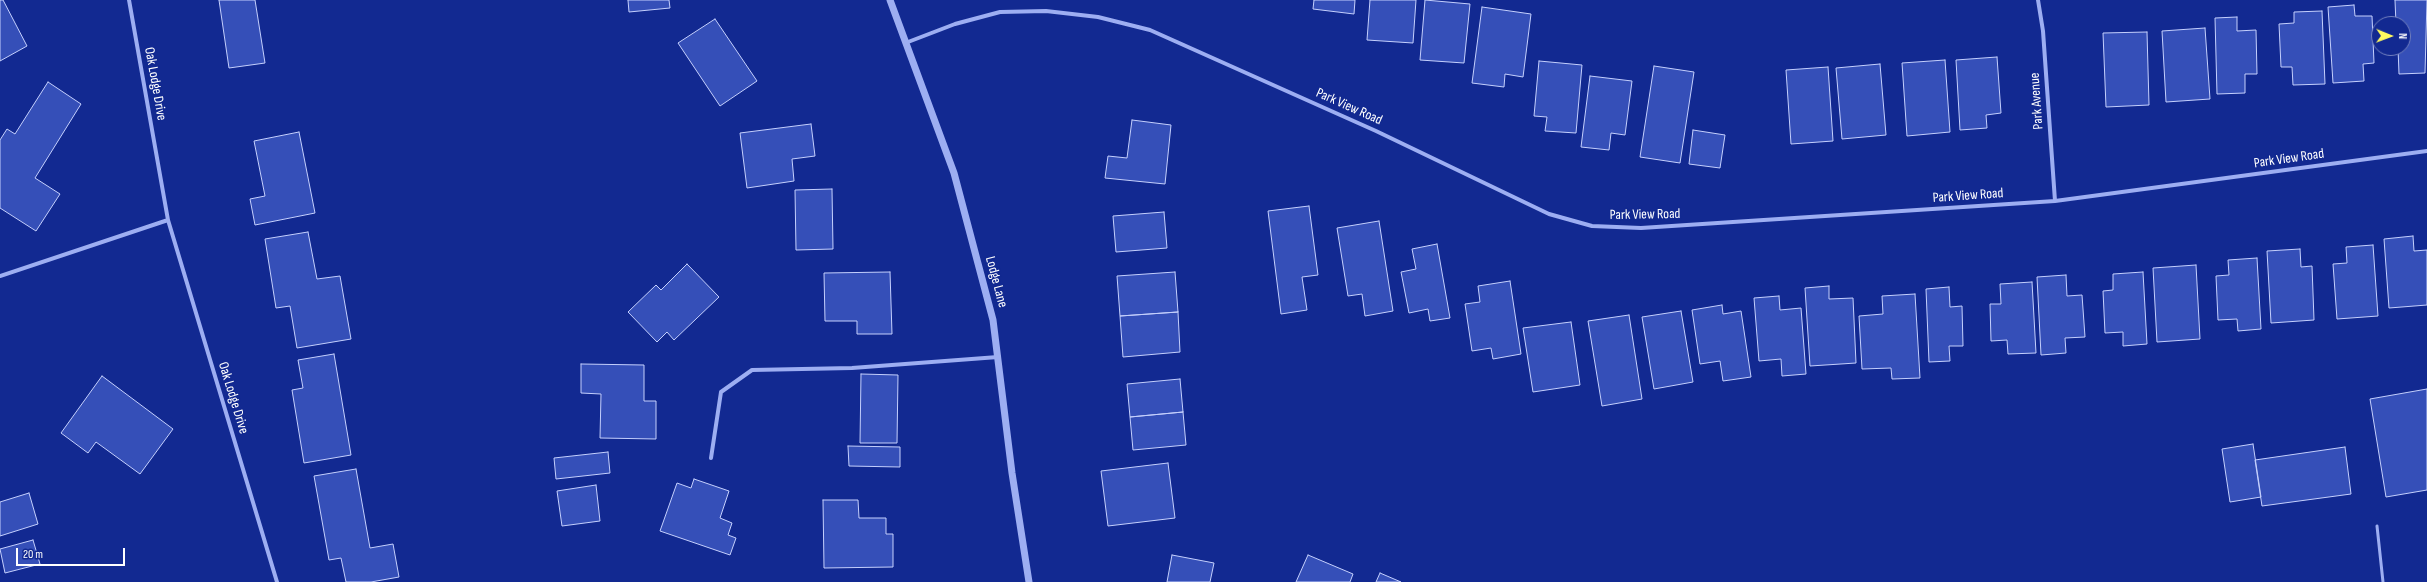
<!DOCTYPE html>
<style>
body{margin:0}
#map{position:relative;width:2427px;height:582px;overflow:hidden;background:#122991;font-family:"Sofia Sans Condensed",sans-serif}
canvas{display:block}
.north{position:absolute;left:2371px;top:16px;width:40px;height:40px;box-sizing:border-box;background:#122991;border:1px solid #717fbd;border-radius:50%;rotate:91deg;font-size:11px;font-weight:700;line-height:16px;text-align:center;color:#fff}
.north::after{content:'';display:block;margin:auto;width:14px;height:18px;background:#fffa5f;clip-path:polygon(50% 0,100% 100%,50% 72%,0 100%)}
.scale{position:absolute;left:16px;top:548px;width:109px;height:18px;box-sizing:border-box;border:2px solid #fff;border-top:0;padding-left:5px;font-size:12px;line-height:14px;white-space:nowrap;color:#fff;-webkit-text-stroke:3px #122991;paint-order:stroke}
</style>
<div id="map">
<canvas width="2427" height="582"></canvas>
<div class="north">N</div>
<div class="scale">20 m</div>
</div>
<script>
const ctx = document.querySelector('canvas').getContext('2d');
ctx.lineJoin = 'round';
function fillPath(path, color) { ctx.fillStyle = color; ctx.fill(path, 'evenodd'); }
const toPath = rows => new Path2D(rows.map(r => 'M' + r).join(''));
function strokePath(path, color, width, dash) { ctx.strokeStyle = color; ctx.lineWidth = width; ctx.lineCap = dash ? 'butt' : 'round'; ctx.setLineDash(dash || []); ctx.stroke(path); }
function write(font, color, halo, rows, align = 'center') {
  ctx.font = font + ' "Sofia Sans Condensed",sans-serif'; ctx.lineWidth = 3; ctx.setLineDash([]); ctx.textBaseline = 'middle'; ctx.strokeStyle = halo; ctx.fillStyle = color; for (const [text, x, y, turn = 0] of rows) {
    ctx.save(); ctx.translate(x, y); ctx.rotate((+turn || 0) * Math.PI / 180); ctx.textAlign = isNaN(turn) ? turn : align; if (halo) ctx.strokeText(text, 0, 0); ctx.fillText(text, 0, 0); ctx.restore();
  }
}
const building = toPath([
 [0,0,3,0,27,46,0,61,0,0],
 [219,0,255,0,265,63,229,68,219,0],
 [628,0,669,0,670,8,629,12,628,0],
 [1314,0,1355,0,1354,14,1313,9,1314,0],
 [1370,0,1416,0,1413,43,1367,40,1370,0],
 [1425,0,1470,4,1464,63,1420,60,1425,0],
 [2395,0,2427,0,2425,73,2399,74,2398,48,2403,48,2403,24,2396,24,2395,0],
 [2354,5,2355,16,2372,16,2374,63,2363,64,2364,81,2333,83,2328,7,2354,5],
 [1482,7,1531,14,1523,77,1505,74,1504,87,1472,83,1482,7],
 [2322,11,2325,84,2293,85,2292,67,2281,67,2279,24,2294,23,2294,12,2322,11],
 [2237,17,2237,31,2256,30,2257,74,2245,74,2245,93,2217,94,2215,18,2237,17],
 [715,19,757,81,720,106,678,43,715,19],
 [2205,28,2210,99,2166,102,2162,31,2205,28],
 [2147,32,2149,105,2106,107,2103,33,2147,32],
 [1997,57,2001,113,1986,115,1987,128,1960,130,1956,60,1997,57],
 [1945,60,1950,132,1907,136,1902,63,1945,60],
 [1539,61,1582,65,1576,133,1545,131,1547,117,1534,116,1539,61],
 [1880,64,1886,135,1842,139,1836,68,1880,64],
 [1654,66,1694,72,1680,163,1640,157,1654,66],
 [1828,67,1833,141,1791,144,1786,70,1828,67],
 [1590,76,1632,81,1625,135,1611,133,1609,150,1581,147,1590,76],
 [48,82,81,104,35,178,60,194,36,231,0,208,0,140,7,129,15,134,48,82],
 [1132,120,1171,125,1165,184,1105,178,1108,156,1127,158,1132,120],
 [811,124,815,156,792,159,794,181,747,188,740,133,811,124],
 [1693,130,1725,135,1720,168,1689,164,1693,130],
 [299,132,315,213,255,225,250,199,265,196,254,141,299,132],
 [832,189,833,249,796,250,795,190,832,189],
 [1309,206,1318,275,1302,277,1307,310,1281,314,1268,211,1309,206],
 [1164,212,1167,248,1116,252,1113,216,1164,212],
 [1379,221,1393,311,1365,316,1362,294,1348,296,1337,228,1379,221],
 [308,232,317,279,340,276,351,339,297,348,290,306,276,308,265,239,308,232],
 [2413,236,2414,251,2427,250,2427,305,2389,308,2384,239,2413,236],
 [1437,244,1450,318,1430,321,1428,309,1409,313,1401,272,1416,269,1412,249,1437,244],
 [2373,245,2378,316,2337,319,2333,264,2347,263,2346,247,2373,245],
 [2300,249,2301,267,2312,266,2314,320,2271,323,2267,251,2300,249],
 [2257,258,2261,329,2238,331,2237,319,2218,320,2216,276,2229,275,2228,260,2257,258],
 [687,264,719,297,674,340,667,332,657,342,628,312,656,285,661,290,687,264],
 [2196,265,2200,339,2157,342,2153,268,2196,265],
 [890,272,892,334,857,334,857,321,825,321,824,273,890,272],
 [1175,272,1178,312,1120,316,1117,276,1175,272],
 [2143,272,2147,344,2123,346,2123,332,2105,333,2103,291,2113,290,2113,274,2143,272],
 [2066,275,2067,296,2082,295,2085,337,2065,338,2066,353,2041,355,2037,277,2066,275],
 [1510,281,1521,354,1493,359,1491,348,1472,351,1465,304,1480,302,1478,286,1510,281],
 [2032,282,2036,353,2008,354,2007,340,1991,341,1990,304,2001,304,2000,284,2032,282],
 [1829,286,1829,299,1853,298,1856,363,1810,366,1805,288,1829,286],
 [1949,287,1950,307,1962,306,1963,346,1949,346,1950,361,1929,362,1926,289,1949,287],
 [1915,294,1920,378,1892,379,1891,368,1862,369,1859,316,1883,314,1882,296,1915,294],
 [1779,296,1780,310,1801,308,1806,374,1782,376,1781,359,1759,361,1754,298,1779,296],
 [1722,305,1723,314,1741,311,1751,377,1723,381,1720,361,1700,364,1692,310,1722,305],
 [1681,311,1693,382,1654,389,1642,317,1681,311],
 [1178,312,1180,352,1123,357,1120,316,1178,312],
 [1629,315,1642,399,1602,406,1588,321,1629,315],
 [1571,322,1580,385,1533,392,1523,328,1571,322],
 [334,354,351,455,304,463,292,390,303,388,298,360,334,354],
 [581,364,644,365,644,401,656,401,656,439,600,438,601,394,581,393,581,364],
 [861,374,898,375,897,443,860,443,861,374],
 [102,376,173,429,140,474,96,442,88,453,61,433,102,376],
 [1180,379,1183,412,1130,417,1127,384,1180,379],
 [2427,389,2427,490,2386,497,2370,399,2427,389],
 [1183,412,1186,445,1133,450,1130,417,1183,412],
 [2253,444,2261,497,2230,502,2222,449,2253,444],
 [848,446,900,447,900,467,849,466,848,446],
 [2345,447,2351,494,2262,506,2255,460,2345,447],
 [608,452,610,473,556,479,554,458,608,452],
 [1168,463,1175,518,1108,526,1101,471,1168,463],
 [356,469,370,548,393,544,399,577,371,582,346,582,341,558,329,560,314,476,356,469],
 [694,479,729,491,720,518,732,523,728,535,736,538,730,555,660,531,677,483,691,488,694,479],
 [596,485,600,521,562,526,557,491,596,485],
 [29,493,38,524,0,536,0,502,29,493],
 [823,500,858,500,859,518,886,518,886,534,893,534,893,567,824,568,823,500],
 [33,540,40,564,5,573,0,549,33,540],
 [1172,555,1214,563,1210,582,1167,582,1172,555],
 [1308,555,1353,574,1350,582,1296,582,1308,555],
 [1380,573,1401,582,1376,582,1380,573]
]);
fillPath(building, '#354fb8');
strokePath(building, '#c5d0fd', 1);
strokePath(toPath([
 [2377,526,2383,582]
]), '#9daef2', 3);
strokePath(toPath([
 [129,0,168,220,277,582],
 [2038,0,2043,31,2055,201],
 [908,42,955,24,1000,12,1046,11,1098,17,1150,30,1376,131,1549,214,1592,226,1641,228,2055,201,2427,151],
 [0,276,168,220],
 [711,458,721,392,752,370,852,368,998,357]
]), '#9daef2', 4);
strokePath(toPath([
 [890,0,954,173,993,320,1012,473,1029,582]
]), '#9daef2', 7);
write('14px', '#fff', '#122991', [
 ["Oak Lodge Drive",155,84,80],
 ["Park Avenue",2037,101,-94],
 ["Park View Road",1349,107,24],
 ["Park View Road",2289,159,-8],
 ["Park View Road",1968,196,-4],
 ["Park View Road",1645,215,-1],
 ["Lodge Lane",996,282,75],
 ["Oak Lodge Drive",233,398,73]
]);
</script>
